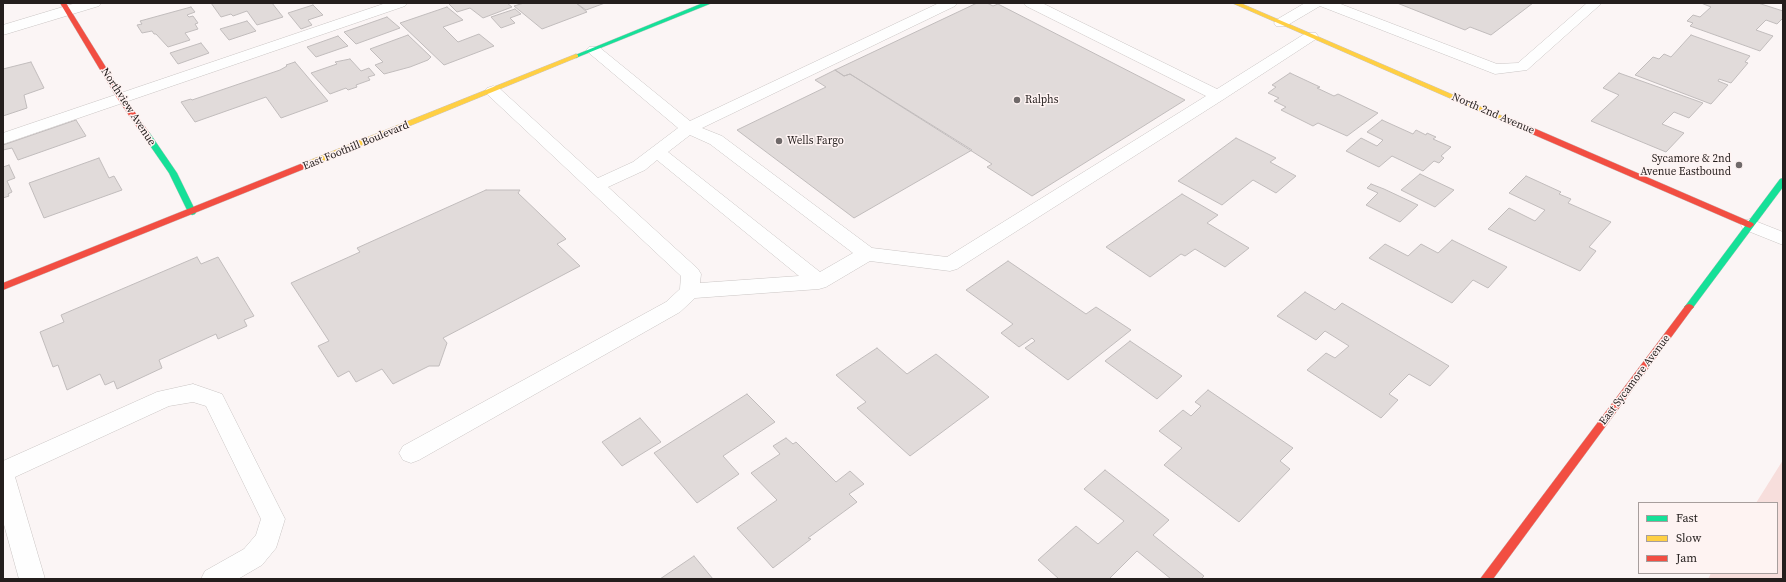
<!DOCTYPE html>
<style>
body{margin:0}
#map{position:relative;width:1786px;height:582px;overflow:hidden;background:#fbf5f5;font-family:"Source Serif 4",serif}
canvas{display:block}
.frame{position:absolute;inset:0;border:4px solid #241e1d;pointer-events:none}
.legend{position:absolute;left:1638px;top:502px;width:140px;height:72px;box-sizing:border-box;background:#fef3f2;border:1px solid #a79e9d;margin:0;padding:5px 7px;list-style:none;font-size:12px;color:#241e1d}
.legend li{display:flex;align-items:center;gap:8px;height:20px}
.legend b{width:20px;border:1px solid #a79e9d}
</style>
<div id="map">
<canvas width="1786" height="582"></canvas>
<div class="frame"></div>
<ul class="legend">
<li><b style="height:5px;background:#16e098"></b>Fast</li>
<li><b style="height:5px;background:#ffcf43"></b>Slow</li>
<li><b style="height:5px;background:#f24e42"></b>Jam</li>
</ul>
</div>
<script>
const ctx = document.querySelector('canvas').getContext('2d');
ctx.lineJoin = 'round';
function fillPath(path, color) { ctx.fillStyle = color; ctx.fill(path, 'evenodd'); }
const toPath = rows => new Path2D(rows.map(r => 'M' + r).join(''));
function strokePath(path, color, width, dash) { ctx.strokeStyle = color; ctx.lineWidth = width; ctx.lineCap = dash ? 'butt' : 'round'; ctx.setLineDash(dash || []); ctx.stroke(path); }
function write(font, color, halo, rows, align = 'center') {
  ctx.font = font + ' "Source Serif 4",serif'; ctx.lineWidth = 3; ctx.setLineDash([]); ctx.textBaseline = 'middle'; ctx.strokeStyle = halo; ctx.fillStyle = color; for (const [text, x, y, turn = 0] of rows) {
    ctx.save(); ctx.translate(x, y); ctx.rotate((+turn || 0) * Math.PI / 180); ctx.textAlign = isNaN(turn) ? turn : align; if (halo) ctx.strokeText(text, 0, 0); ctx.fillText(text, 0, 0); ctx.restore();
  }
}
fillPath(toPath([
 [1783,460,1783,579,1708,579,1711,573,1777,573,1777,503,1756,503]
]), '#f7dedc');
const building = toPath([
 [211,3,272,3,283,17,257,25,247,11,233,16,231,14,221,17,211,3],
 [448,3,507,3,512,7,483,18,470,8,457,12,448,3],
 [524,3,576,3,587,12,542,29,514,6,524,3],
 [576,3,605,3,586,10,576,3],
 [977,3,987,3,993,6,998,4,1185,100,1032,196,987,167,992,164,850,74,844,76,835,70,977,3],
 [1397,3,1533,3,1491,35,1470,27,1465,30,1397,3],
 [1701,3,1758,3,1783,11,1783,18,1777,24,1766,20,1756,30,1773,36,1760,51,1690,26,1693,23,1687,21,1693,15,1700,17,1711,7,1701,3],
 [313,5,323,15,308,20,312,25,301,29,288,13,313,5],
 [191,7,195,12,187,15,189,17,193,16,198,23,195,24,198,29,185,33,190,40,168,47,156,34,154,34,152,31,142,33,137,25,142,24,140,21,191,7],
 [447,7,463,20,443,27,458,42,479,34,494,46,444,65,400,23,447,7],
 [515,9,521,14,510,18,515,23,501,28,491,17,515,9],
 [387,17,400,28,356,44,344,32,387,17],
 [247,21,256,31,229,40,220,29,247,21],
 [408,35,431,57,428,60,410,67,384,74,375,65,383,62,370,49,408,35],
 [1691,35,1750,56,1745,62,1748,63,1731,83,1719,79,1718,81,1728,85,1711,104,1635,75,1653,57,1659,59,1664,54,1671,57,1691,35],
 [338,36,348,46,316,57,307,47,338,36],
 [201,43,209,53,178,64,170,53,201,43],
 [350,59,361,71,369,68,375,75,368,77,370,80,356,85,357,87,348,90,346,88,330,94,311,73,337,64,335,62,350,59],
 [31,62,44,88,24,95,27,108,3,116,3,69,31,62],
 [295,62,328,101,281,118,266,97,195,122,181,102,191,99,192,100,280,70,287,66,286,65,295,62],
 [835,70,844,76,850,74,972,150,854,218,737,130,826,87,815,80,835,70],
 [1290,73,1320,87,1317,88,1334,96,1338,94,1378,113,1347,136,1318,123,1313,126,1281,110,1286,107,1274,101,1279,98,1268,93,1276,87,1272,85,1290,73],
 [1619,73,1703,103,1689,118,1674,112,1662,124,1684,133,1666,152,1591,121,1619,95,1603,88,1619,73],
 [76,120,86,136,18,160,12,148,3,150,3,145,76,120],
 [1382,120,1413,134,1416,130,1426,135,1427,133,1436,137,1433,139,1451,147,1441,156,1444,158,1439,163,1434,161,1423,171,1392,156,1379,167,1346,151,1361,138,1377,146,1383,140,1367,132,1382,120],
 [1236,138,1276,158,1270,162,1296,176,1276,193,1253,180,1222,205,1178,181,1236,138],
 [99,158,109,178,114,176,122,190,44,218,29,183,99,158],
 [9,165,15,178,7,181,12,192,8,194,9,196,3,198,3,167,9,165],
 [1420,174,1454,190,1435,207,1401,190,1420,174],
 [1526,176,1561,192,1559,194,1571,199,1568,203,1611,222,1589,247,1596,251,1580,271,1488,229,1509,208,1535,221,1545,210,1509,193,1526,176],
 [1371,184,1384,189,1418,205,1400,222,1366,205,1378,193,1367,188,1371,184],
 [486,190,520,190,518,193,566,239,557,244,580,266,443,338,447,343,439,366,429,366,393,384,382,369,356,382,349,371,338,377,318,346,329,341,291,283,360,252,357,248,486,190],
 [1182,194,1218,215,1207,223,1249,248,1225,267,1195,249,1185,256,1181,254,1150,277,1106,247,1182,194],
 [1452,240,1507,267,1488,288,1473,280,1452,303,1369,258,1385,244,1408,256,1421,244,1438,253,1452,240],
 [197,257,201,264,218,257,254,316,244,320,247,326,218,339,216,334,159,360,162,368,117,389,114,381,105,385,100,374,67,390,58,365,53,367,40,332,64,322,61,315,197,257],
 [1008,261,1086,314,1096,307,1131,330,1068,380,1025,348,1035,341,1032,338,1019,347,1001,333,1013,324,966,290,1008,261],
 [1305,292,1335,310,1342,303,1449,366,1430,386,1409,374,1389,394,1398,400,1381,418,1307,370,1326,353,1335,358,1349,346,1325,331,1316,340,1277,316,1305,292],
 [1130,341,1182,376,1157,399,1105,361,1130,341],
 [877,348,907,374,936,354,989,397,910,456,857,408,866,402,836,375,877,348],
 [1208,390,1293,448,1280,461,1290,469,1239,522,1164,465,1182,448,1159,431,1183,410,1191,416,1201,406,1195,402,1208,390],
 [747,394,775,422,723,456,739,474,697,503,654,453,747,394],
 [640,418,661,442,622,466,602,442,640,418],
 [786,438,793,444,796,442,836,482,850,471,864,484,849,494,857,502,808,538,811,539,773,568,737,528,777,500,751,473,780,454,773,446,786,438],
 [1105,470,1169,520,1153,535,1204,576,1201,579,1171,579,1137,551,1109,579,1059,579,1038,560,1076,526,1098,544,1124,521,1084,489,1105,470],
 [694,556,713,579,660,579,694,556]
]);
fillPath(building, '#e1dbda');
strokePath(building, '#c1bcbc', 1);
const lane = toPath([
 [386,3,407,3,405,6,3,144,3,133,386,3],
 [939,3,957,3,955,6,702,128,722,136,872,248,947,257,1206,96,1026,6,1024,3,1042,3,1217,89,1306,33,1316,33,1318,36,1316,39,1224,99,957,269,950,271,870,261,826,287,819,289,695,298,680,312,419,460,411,463,403,460,399,453,403,446,666,302,680,289,681,276,487,94,485,91,487,88,493,86,499,88,598,178,633,162,678,128,589,53,586,50,589,47,599,47,690,121,939,3],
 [690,135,710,144,853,253,820,272,668,152,690,135],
 [657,160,799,276,700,283,701,274,698,269,608,187,645,170,657,160],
 [1305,3,1338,3,1497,64,1518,63,1587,3,1602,3,1527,70,1495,74,1320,6,1286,26,1276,26,1274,23,1276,20,1305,3],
 [1750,219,1783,232,1783,245,1743,229,1741,225,1743,221,1750,219],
 [193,384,222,394,285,519,276,548,262,565,238,579,201,579,205,571,244,549,256,535,261,519,206,406,193,402,169,406,15,477,45,579,19,579,3,521,3,461,157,392,193,384]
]);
const street = toPath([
 [76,3,101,3,99,6,3,35,3,25,76,3]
]);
const fast = toPath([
 [703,3,712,3,578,57,576,58,573,56,703,3],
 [143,132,149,132,177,173,196,212,195,214,192,215,188,212,169,173,142,134,143,132],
 [1783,178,1783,187,1692,309,1686,309,1684,307,1686,305,1780,179,1783,178]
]);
const slow = toPath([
 [1232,3,1240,3,1516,122,1512,124,1509,124,1232,3],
 [576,54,578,55,578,57,314,165,311,165,307,163,308,161,576,54]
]);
const jam = toPath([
 [60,3,66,3,125,98,150,134,149,136,143,136,117,98,60,3],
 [1509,120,1515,120,1753,223,1754,225,1750,228,1747,227,1509,124,1509,120],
 [308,161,311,161,315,163,314,165,3,290,3,283,308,161],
 [1689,304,1692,305,1694,307,1692,309,1493,579,1480,579,1686,305,1689,304]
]);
strokePath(lane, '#cac5c4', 1);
strokePath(street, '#cac5c4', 1);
strokePath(fast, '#cac5c4', 1);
strokePath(slow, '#cac5c4', 1);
strokePath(jam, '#cac5c4', 1);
fillPath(lane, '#fefefe');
fillPath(street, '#fefefe');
fillPath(fast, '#16e098');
fillPath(slow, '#ffcf43');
fillPath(jam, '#f24e42');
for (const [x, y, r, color] of [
 [1017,100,4,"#6f6969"],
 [779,141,4,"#6f6969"],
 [1739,165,4,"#6f6969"]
]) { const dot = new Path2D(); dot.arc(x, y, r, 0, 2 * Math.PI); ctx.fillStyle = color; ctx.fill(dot); strokePath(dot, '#fef3f2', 1.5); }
write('11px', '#241e1d', '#fef3f2', [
 ["Ralphs",1025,100],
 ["Wells Fargo",787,141],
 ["Sycamore & 2nd",1731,159,"right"],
 ["Avenue Eastbound",1731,172,"right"]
], 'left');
write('11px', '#241e1d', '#fef3f2', [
 ["Northview Avenue",128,107,57],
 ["North 2nd Avenue",1493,114,23],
 ["East Foothill Boulevard",356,146,-22],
 ["East Sycamore Avenue",1635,380,-53]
]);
</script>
